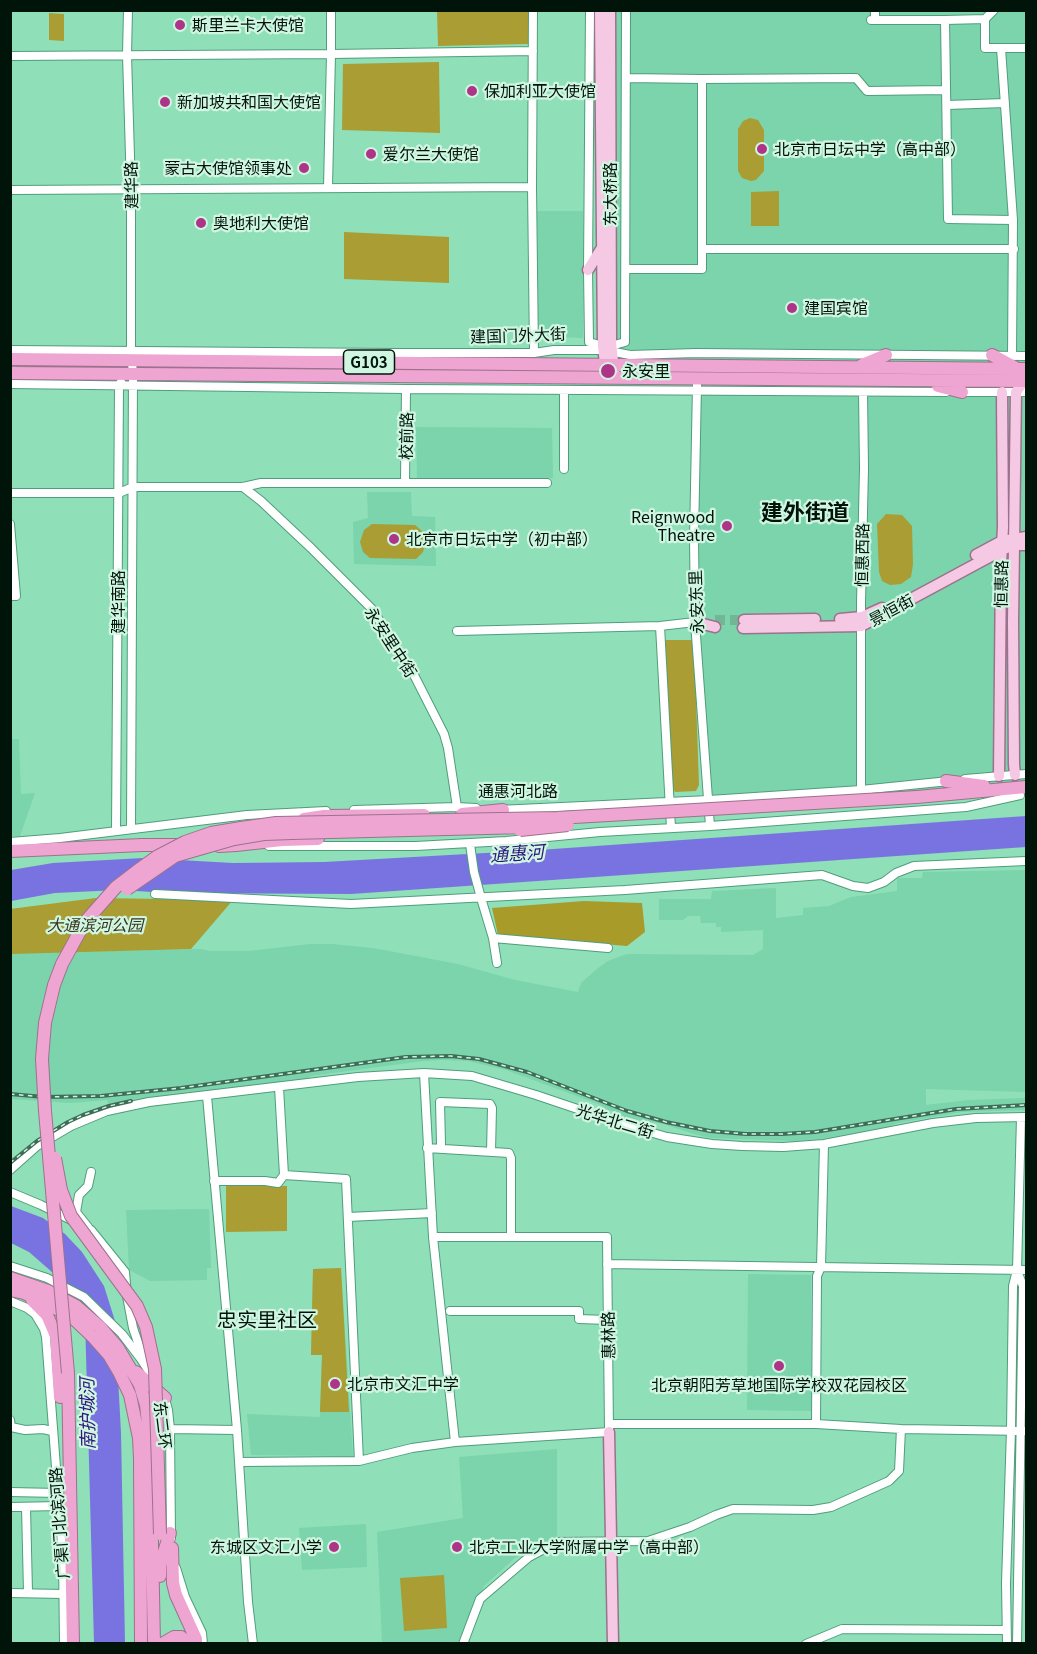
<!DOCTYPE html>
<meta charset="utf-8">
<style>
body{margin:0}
#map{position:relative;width:1037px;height:1654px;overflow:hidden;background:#8fdfb9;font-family:Georgia,serif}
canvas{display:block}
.frame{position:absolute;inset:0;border:12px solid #00140a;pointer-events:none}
</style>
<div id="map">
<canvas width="1037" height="1654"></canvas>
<div class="frame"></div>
</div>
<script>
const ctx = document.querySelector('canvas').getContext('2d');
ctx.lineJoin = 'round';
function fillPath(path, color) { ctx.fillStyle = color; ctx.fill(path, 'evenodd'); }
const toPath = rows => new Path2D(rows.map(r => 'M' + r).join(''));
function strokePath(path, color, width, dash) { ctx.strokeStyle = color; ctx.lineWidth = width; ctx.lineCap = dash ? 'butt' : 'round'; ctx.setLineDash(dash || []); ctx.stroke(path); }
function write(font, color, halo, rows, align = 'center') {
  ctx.font = font + ' Georgia,"Noto Sans SC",serif'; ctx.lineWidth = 4.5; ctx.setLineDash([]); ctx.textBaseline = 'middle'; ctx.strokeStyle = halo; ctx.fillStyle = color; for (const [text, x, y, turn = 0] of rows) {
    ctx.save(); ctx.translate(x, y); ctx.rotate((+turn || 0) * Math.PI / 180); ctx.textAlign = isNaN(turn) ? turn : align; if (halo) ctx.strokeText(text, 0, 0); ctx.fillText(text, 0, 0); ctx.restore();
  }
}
fillPath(toPath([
 [601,11,1026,11,1026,785,711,811,695,622,697,378,608,375],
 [537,211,583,211,583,338,538,336],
 [416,427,552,428,553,478,417,478],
 [367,492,411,492,412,516,435,517,436,566,354,564,353,522,368,518],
 [11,739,19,739,21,794,35,793,20,836,11,836],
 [1026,870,1026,1092,926,1089,926,1105,969,1100,1024,1098,1026,1096,1026,1110,962,1112,898,1123,886,1128,821,1139,795,1141,711,1138,694,1134,663,1124,617,1116,613,1111,606,1110,601,1105,506,1070,468,1061,443,1060,423,1061,311,1076,307,1079,110,1108,107,1100,71,1103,11,1099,11,953,201,949,210,951,249,951,310,944,332,944,373,948,458,964,515,980,578,992,581,983,598,968,608,961,627,954,753,955,763,949,763,930,721,932,721,927,716,927,716,923,701,923,700,916,688,916,683,920,659,920,659,899,711,899,712,891,776,888,776,918,803,915,803,908,829,906,851,897,897,891,897,878,922,878,923,872],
 [209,1209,211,1268,207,1268,207,1280,150,1281,129,1270,126,1210],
 [341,1268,353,1456,251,1455,247,1414,320,1417,322,1355,311,1355,313,1269],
 [748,1274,811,1275,811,1411,747,1410],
 [557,1449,557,1536,515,1558,484,1586,462,1642,460,1643,382,1643,377,1532,463,1518,459,1457],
 [366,1524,367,1567,302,1570,299,1528]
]), '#7bd4ab');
fillPath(toPath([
 [437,11,529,11,529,44,438,46],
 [49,13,64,14,64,41,49,40],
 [439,62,440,133,342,130,343,64],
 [750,118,758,120,764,130,764,171,756,180,751,181,742,178,738,171,738,129,743,121],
 [779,191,779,226,751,226,751,192],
 [344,232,449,237,449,283,344,279],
 [886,514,902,515,912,526,913,564,911,577,901,584,890,585,882,581,879,572,877,524],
 [372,524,415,525,423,532,426,541,423,552,416,559,370,558,363,552,360,542,364,530],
 [665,640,694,640,699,785,696,791,675,792,673,788],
 [96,898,233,900,191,949,11,954,10,909],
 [226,1186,287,1186,287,1231,226,1232],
 [341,1268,349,1412,320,1412,322,1355,311,1355,313,1269],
 [444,1575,447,1628,404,1631,400,1578]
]), '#a99d33');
fillPath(toPath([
 [584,901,642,903,645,932,627,946,498,935,492,908]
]), '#a89b29');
fillPath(toPath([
 [1026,816,1026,847,351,894,169,893,119,890,55,893,11,901,11,870,53,863,143,858,233,863,324,862,539,850],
 [11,1206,43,1218,65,1234,82,1252,104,1286,115,1321,121,1433,125,1643,94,1643,85,1318,68,1286,29,1252,11,1243]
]), '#7973e2');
strokePath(toPath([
 [715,620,744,620]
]), '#72b696', 10, [10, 5]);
const minor = toPath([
 [128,10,127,55,131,190,131,351,133,374,131,829],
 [533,10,532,187,534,353],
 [590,10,588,270,589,342,603,346],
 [875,10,875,20],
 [994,10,985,19,985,48,1026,48],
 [871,20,945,20,948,219,1013,220],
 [945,20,985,19],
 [1001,48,1013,220,1012,356],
 [10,56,331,54,533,51],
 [702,79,856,78,867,91,946,90],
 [947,105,1005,103],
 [328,187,331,54,331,10],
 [10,190,532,187],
 [702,249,1014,249],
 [626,269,702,269,702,79,626,78],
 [611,346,625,342,626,10],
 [10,350,395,353,534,353,554,350,604,350,630,355,696,353,1026,356],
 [10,384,406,389,946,392],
 [697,385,694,538,695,622,710,826],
 [564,390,564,469],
 [959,392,1026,392],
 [405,482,406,389],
 [243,487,261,501,311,548,372,609,414,675,444,734,448,748,457,807],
 [10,493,119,493,133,487,243,487,261,483,547,483],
 [10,524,16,596,10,596],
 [660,626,671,828],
 [457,631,660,626,695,622],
 [965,779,1026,774],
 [861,790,861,603,864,468,863,392],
 [354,810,457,807,476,808],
 [498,810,709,800,861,790,949,781],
 [116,831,119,385,121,382],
 [10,842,60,838,247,815,326,811],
 [470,844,474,872,481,898,493,938,497,963],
 [269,846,416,846,506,841,600,832,710,826,966,807,1020,795],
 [155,894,351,904,625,890,822,875,853,886,868,888,884,882,896,873,914,866,1026,861],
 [493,938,608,948],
 [424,1073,433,1237,455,1442,609,1432,607,1237,433,1237],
 [279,1087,284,1175,346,1179,359,1461],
 [441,1144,440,1102,490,1104,492,1108,491,1152],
 [427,1148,509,1153,511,1158,511,1237],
 [10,1170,37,1146,71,1126,107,1111,149,1102,358,1077,424,1073,472,1076,536,1095,625,1125,667,1137,712,1144,742,1146,783,1147,824,1144,933,1123,976,1118,1026,1117],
 [214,1181,265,1181,278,1183,284,1175],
 [10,1192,41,1205,91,1230,125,1272,127,1296,133,1328,143,1357],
 [348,1217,432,1213],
 [88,1227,76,1212,79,1195,88,1186,91,1172],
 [607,1264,1026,1270],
 [10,1266,47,1278,84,1297,122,1334,141,1359,154,1379],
 [10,1301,27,1308,35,1314,44,1329,46,1337,63,1558,64,1644],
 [450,1311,579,1311,579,1319,608,1320],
 [164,1395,168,1410,170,1429,171,1538],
 [10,1420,11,1427,25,1430,43,1429,52,1431],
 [609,1424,816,1424,901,1429,1026,1431],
 [816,1424,817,1276,821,1267,824,1144],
 [170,1429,237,1430,207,1096],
 [237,1430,248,1602,253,1644],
 [239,1462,359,1461,412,1448,455,1442],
 [10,1492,58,1493],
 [10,1507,60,1506],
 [26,1507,28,1592],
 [176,1568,185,1597,202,1633,203,1644],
 [10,1593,64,1594],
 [463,1644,480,1599,529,1557,557,1542,648,1541,690,1527,716,1515,733,1509,813,1510,831,1507,889,1481,899,1471,901,1429],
 [806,1644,842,1629,1006,1630],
 [1007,1644,1006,1583,1011,1430,1013,1286,1017,1270,1021,1117],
 [1017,1644,1023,1286,1017,1271]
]);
const major = toPath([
 [600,10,603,346,606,373],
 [610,10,611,342,614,371],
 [588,270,603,246],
 [976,555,1002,541,1026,537],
 [840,619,862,617,882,608],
 [744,620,815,619],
 [695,622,715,627],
 [743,628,861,626,1002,550,1014,545,1026,545],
 [1015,775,1014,764,1013,621,1016,392,1024,381],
 [999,776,1001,564,1003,527,1002,392],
 [609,1432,613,1644]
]);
const highway = toPath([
 [992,355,1016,368],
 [10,359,1026,369],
 [862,365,886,355],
 [10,373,1026,381],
 [938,386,962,392],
 [946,781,984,786],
 [917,797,1026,787],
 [462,814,503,810],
 [304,819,324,816,424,815],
 [219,846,236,845,282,840,318,839],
 [10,851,142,845,183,845],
 [10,1278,48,1291,76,1306,100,1327,118,1348,140,1385,146,1405,150,1441,154,1644],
 [10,1290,24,1293,47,1303,74,1319,94,1338,109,1355,119,1372,130,1395,139,1438,140,1459,141,1644],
 [32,1300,47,1315,56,1336,60,1397],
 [136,1372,165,1398],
 [68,1373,73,1644],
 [172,1548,173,1583,176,1595,196,1639,196,1644],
 [160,1576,160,1565,170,1533],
 [162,1644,174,1637,181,1637,190,1644]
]);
strokePath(minor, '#4f9e7b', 10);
strokePath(major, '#9b728c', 13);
strokePath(highway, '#9b728c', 14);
strokePath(minor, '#fff', 8);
strokePath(major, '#f5c9e4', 10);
strokePath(highway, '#efa5d2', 12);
const rail = toPath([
 [10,1094,44,1097,101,1096,181,1088,406,1057,451,1056,479,1059,527,1072,627,1111,666,1122,710,1131,746,1134,781,1134,815,1132,956,1109,1026,1105],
 [10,1163,37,1141,68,1122,83,1115,109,1106,131,1101]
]);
strokePath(rail, '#3e6c56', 4);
strokePath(rail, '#d0f6e2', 1.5, [4.5]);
const highwayBridge = toPath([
 [520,830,568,825],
 [127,889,175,856,234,839,264,834,292,833,525,827],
 [55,1158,61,1190,71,1216,137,1306,146,1327,155,1369,160,1534],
 [68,1373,45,1111,42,1059,45,1023,54,985,62,964,85,922,116,887,137,871,158,856,185,842,211,833,241,828,276,823,557,818,917,797]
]);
strokePath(highwayBridge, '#9b728c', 14, []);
strokePath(highwayBridge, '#efa5d2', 12);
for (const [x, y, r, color] of [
 [180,25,6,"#ae3488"],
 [472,91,6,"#ae3488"],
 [165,102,6,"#ae3488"],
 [762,149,6,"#ae3488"],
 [371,154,6,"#ae3488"],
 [304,168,6,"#ae3488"],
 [201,223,6,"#ae3488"],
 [792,308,6,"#ae3488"],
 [608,371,8,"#ae3488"],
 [727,526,6,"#ae3488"],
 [394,539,6,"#ae3488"],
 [779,1366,6,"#ae3488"],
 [335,1384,6,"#ae3488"],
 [334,1547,6,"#ae3488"],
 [457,1547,6,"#ae3488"]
]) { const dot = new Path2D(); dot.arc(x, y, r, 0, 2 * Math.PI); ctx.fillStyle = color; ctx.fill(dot); strokePath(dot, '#d0f6e2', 2); }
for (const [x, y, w] of [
 [369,362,51]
]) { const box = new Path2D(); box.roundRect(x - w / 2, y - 12, w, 24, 4.5); ctx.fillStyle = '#d0f6e2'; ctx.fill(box); strokePath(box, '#00140a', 1.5); }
write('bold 15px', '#00140a', null, [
 ["G103",369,362]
]);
write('16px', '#00140a', '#d0f6e2', [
 ["斯里兰卡大使馆",192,25],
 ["保加利亚大使馆",484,91],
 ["新加坡共和国大使馆",177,102],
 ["北京市日坛中学（高中部）",774,149],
 ["爱尔兰大使馆",383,154],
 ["蒙古大使馆领事处",292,168,"right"],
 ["奥地利大使馆",213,223],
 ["建国宾馆",804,308],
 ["永安里",622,371],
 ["Reignwood",715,517,"right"],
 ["Theatre",715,535,"right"],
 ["北京市日坛中学（初中部）",406,539],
 ["北京市文汇中学",347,1384],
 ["北京朝阳芳草地国际学校双花园校区",779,1385,"center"],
 ["东城区文汇小学",322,1547,"right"],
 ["北京工业大学附属中学（高中部）",469,1547]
], 'left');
write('16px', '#00140a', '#d0f6e2', [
 ["建华路",131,185,-91],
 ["东大桥路",610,194,-90],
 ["建国门外大街",518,335,-2],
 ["校前路",406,436,-89],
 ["恒惠西路",862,555,-89],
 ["恒惠路",1001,584,-89],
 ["建华南路",118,602,-90],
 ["永安东里",696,602,-92],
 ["景恒街",891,610,-28],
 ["永安里中街",391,642,57],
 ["通惠河北路",518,791],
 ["光华北二街",615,1121,17],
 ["惠林路",608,1335,-91],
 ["东二环",163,1425,83],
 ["广渠门北滨河路",59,1523,-94]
]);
write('italic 16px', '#37351d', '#d0f6e2', [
 ["大通滨河公园",95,925]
]);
write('italic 18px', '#2c1679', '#d0f6e2', [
 ["通惠河",517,853,-4],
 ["南护城河",87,1414,-91]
]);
write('20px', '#00140a', '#d0f6e2', [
 ["忠实里社区",267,1319]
]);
write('bold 22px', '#00140a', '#d0f6e2', [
 ["建外街道",805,512]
]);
</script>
